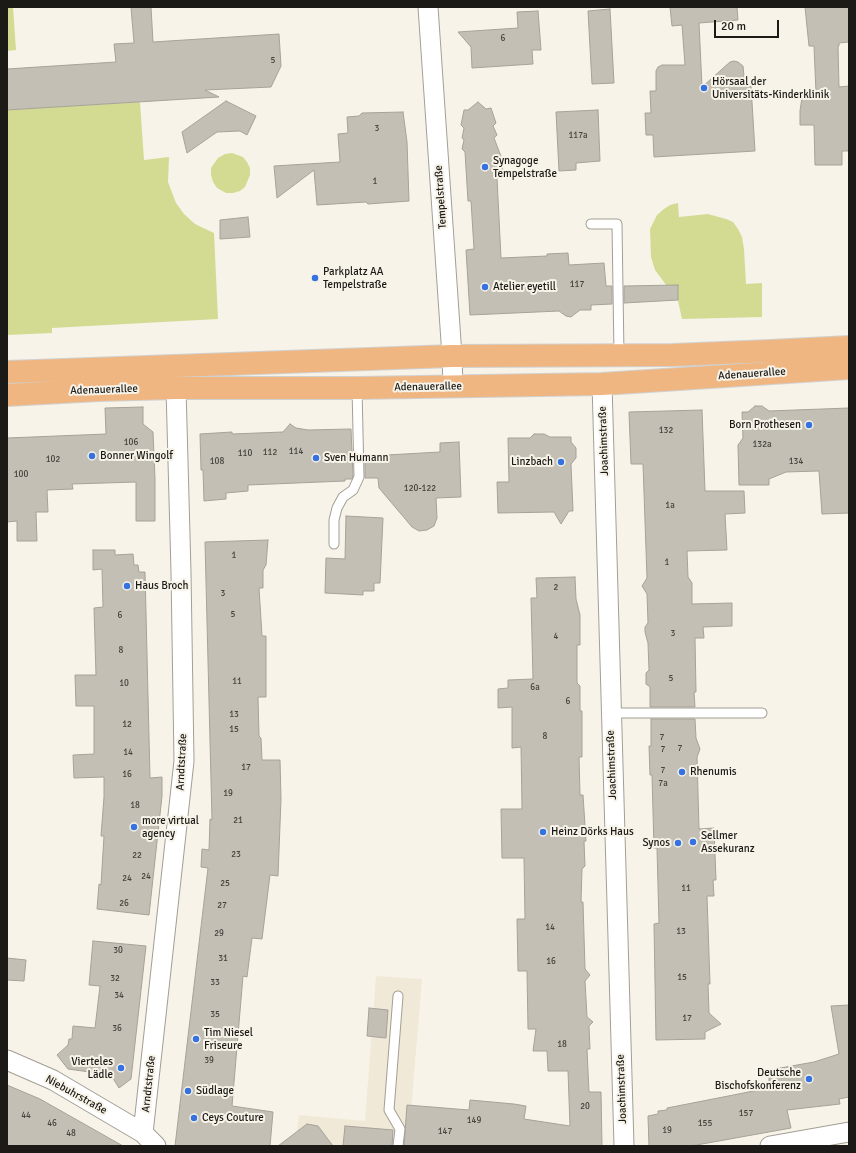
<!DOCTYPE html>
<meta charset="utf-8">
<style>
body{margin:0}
#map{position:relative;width:856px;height:1153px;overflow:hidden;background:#f7f3e8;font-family:Signika,sans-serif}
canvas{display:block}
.frame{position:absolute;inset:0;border:8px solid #1b1a16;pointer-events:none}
.scale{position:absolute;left:714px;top:20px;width:65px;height:18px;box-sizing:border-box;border:2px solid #1b1a16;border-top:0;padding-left:5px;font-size:12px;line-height:14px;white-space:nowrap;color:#1b1a16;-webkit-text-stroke:3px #f7f3e8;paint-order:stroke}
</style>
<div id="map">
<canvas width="856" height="1153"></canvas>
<div class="frame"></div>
<div class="scale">20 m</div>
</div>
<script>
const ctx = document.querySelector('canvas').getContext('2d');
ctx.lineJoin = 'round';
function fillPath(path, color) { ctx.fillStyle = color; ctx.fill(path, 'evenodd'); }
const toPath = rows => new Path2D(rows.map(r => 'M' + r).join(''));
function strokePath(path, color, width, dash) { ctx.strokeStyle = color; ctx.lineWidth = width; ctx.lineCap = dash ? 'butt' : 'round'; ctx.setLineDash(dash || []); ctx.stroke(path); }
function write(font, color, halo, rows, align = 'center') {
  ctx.font = font + ' Signika,sans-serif'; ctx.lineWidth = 4; ctx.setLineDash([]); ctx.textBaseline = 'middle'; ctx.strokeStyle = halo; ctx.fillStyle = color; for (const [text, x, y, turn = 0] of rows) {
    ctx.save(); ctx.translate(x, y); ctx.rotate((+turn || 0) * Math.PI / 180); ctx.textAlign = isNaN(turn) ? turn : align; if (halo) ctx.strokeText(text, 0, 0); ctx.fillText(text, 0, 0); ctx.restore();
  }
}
fillPath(toPath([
 [376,976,422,979,408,1146,295,1146,299,1115,365,1121]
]), '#f0e9d7');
fillPath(toPath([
 [7,7,13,7,16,50,7,51],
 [140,102,144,160,169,157,168,182,176,203,184,214,195,224,214,233,218,319,52,328,52,333,7,335,7,110],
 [232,153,243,157,247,162,250,168,250,175,245,187,240,191,233,193,226,193,217,188,213,182,211,175,211,168,218,158,225,154],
 [678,203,679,217,708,214,726,219,733,222,738,229,742,237,744,249,746,284,762,283,762,317,682,319,678,301,655,270,651,257,650,229,657,215,664,209,670,205]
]), '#d3db93');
const building = toPath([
 [131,7,151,7,153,42,279,34,281,66,271,87,205,90,219,97,7,110,7,69,116,62,114,44,134,43,131,7],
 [670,7,737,7,738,20,699,23,702,87,730,62,734,61,738,62,743,66,745,86,751,86,755,151,654,157,653,135,646,135,645,113,651,113,650,91,656,91,656,71,658,67,662,65,685,65,682,25,672,26,670,7],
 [805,7,849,7,849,42,839,43,839,46,838,46,839,87,849,86,849,151,842,151,842,165,815,165,814,125,800,125,800,111,802,97,816,93,814,46,809,46,805,7],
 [610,9,614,83,592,84,588,11,610,9],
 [538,11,541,50,532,50,533,64,472,68,471,47,458,32,518,28,517,12,538,11],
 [226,101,256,116,247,135,240,131,217,132,187,153,182,132,226,101],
 [478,102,486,109,491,108,496,123,493,126,497,135,494,138,502,159,503,176,497,178,501,258,547,256,547,254,568,253,569,265,604,263,606,286,612,286,612,304,591,305,591,310,580,310,571,317,566,316,559,311,470,315,466,250,474,249,471,201,468,201,465,152,462,149,464,140,462,138,464,128,461,125,464,110,468,110,478,102],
 [598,110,600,161,576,163,576,170,559,171,556,112,598,110],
 [403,112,407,142,409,201,368,204,366,202,317,205,314,170,277,198,274,166,340,162,338,134,348,133,347,117,359,116,362,113,403,112],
 [248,217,250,237,220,239,220,220,248,217],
 [678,285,678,300,624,303,624,286,678,285],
 [755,406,762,406,769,411,849,408,849,513,822,514,819,471,786,472,769,479,769,485,739,485,738,445,743,438,742,412,748,412,755,406],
 [143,407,143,424,153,432,155,479,155,521,136,521,136,482,72,484,73,489,47,490,48,512,36,512,37,541,17,541,17,521,7,522,7,438,106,434,105,408,143,407],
 [702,410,705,491,744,491,745,513,725,514,727,550,687,551,688,577,692,583,692,604,732,603,732,626,703,627,704,638,695,638,696,692,694,692,695,707,650,707,650,687,646,684,646,673,649,670,648,643,645,632,645,627,648,623,647,594,642,586,647,578,643,464,631,464,629,412,702,410],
 [290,424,296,428,308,430,351,429,353,476,352,479,345,479,345,481,248,485,248,491,226,493,226,499,204,501,203,470,201,470,200,434,232,432,232,434,283,432,290,424],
 [534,434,544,434,550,437,571,437,571,442,576,448,576,458,571,464,573,511,569,511,561,524,554,512,498,513,497,482,509,482,508,438,530,438,534,434],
 [459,442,461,497,436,498,437,518,434,526,427,530,419,531,412,527,379,488,378,478,365,478,365,457,387,456,387,455,440,452,440,443,459,442],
 [346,516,383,518,380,583,374,583,374,591,363,591,363,595,325,593,326,558,345,559,346,516],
 [268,540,266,565,263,570,263,588,259,588,262,636,266,636,266,697,258,697,259,736,261,738,262,760,280,760,281,799,278,876,270,875,262,939,252,938,247,977,243,976,232,1106,273,1112,270,1146,175,1146,208,868,201,867,202,849,209,850,210,819,212,820,205,542,268,540],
 [93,550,115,550,115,555,133,554,134,565,138,565,139,572,145,572,150,778,162,777,162,796,149,915,97,909,99,884,101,885,104,836,101,836,104,797,104,777,74,778,73,755,94,754,94,706,76,706,75,675,96,675,94,608,103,607,102,569,93,570,93,550],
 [575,577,576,599,580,615,580,645,577,645,577,683,580,686,580,711,582,711,582,757,579,757,580,795,583,795,586,841,584,841,585,866,582,869,581,902,583,902,585,969,590,975,585,981,587,1017,593,1022,589,1026,590,1049,587,1049,589,1092,601,1092,602,1146,404,1146,407,1105,469,1110,470,1100,514,1104,526,1106,524,1119,570,1126,568,1071,548,1071,547,1051,533,1051,536,1029,528,1029,527,971,518,971,517,919,525,919,524,858,502,858,501,809,522,809,521,747,512,748,512,707,498,708,498,689,508,688,508,680,533,679,531,598,537,598,536,578,575,577],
 [651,719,695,719,696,738,700,749,697,757,699,829,714,828,716,880,713,880,714,896,707,896,710,984,708,984,709,1013,721,1024,705,1032,705,1039,656,1040,654,924,659,923,657,848,654,848,652,775,650,775,649,746,651,746,651,719],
 [93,941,146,946,131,1079,119,1088,111,1075,68,1069,57,1055,68,1045,69,1039,72,1039,73,1026,95,1028,100,986,89,985,93,941],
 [7,958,26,960,24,981,7,980,7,958],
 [849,1005,849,1097,839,1099,840,1104,787,1110,791,1128,691,1146,649,1146,648,1116,658,1114,658,1111,667,1110,667,1108,769,1088,769,1070,814,1062,839,1054,831,1006,849,1005],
 [369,1008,388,1010,386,1038,367,1036,369,1008],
 [7,1085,40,1099,123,1146,7,1146,7,1085],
 [307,1124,318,1126,333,1146,278,1146,307,1124],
 [345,1126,393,1130,392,1146,343,1146,345,1126]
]);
fillPath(building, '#c3bfb4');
strokePath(building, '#a6a297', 1);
const service = toPath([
 [591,224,617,224,619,355],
 [334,544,334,520,337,508,343,497,353,490,359,477,357,388],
 [611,713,762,713],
 [398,996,389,1110,400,1129,398,1146]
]);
const minor = toPath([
 [428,7,452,356,453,386],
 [602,384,624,1146],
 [7,1060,53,1080,143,1133,156,1146],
 [143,1133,184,761,181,572,176,388],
 [770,1146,849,1132]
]);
const primary = toPath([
 [7,372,452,356,673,355,770,351,849,347],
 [7,395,99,390,176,388,357,388,602,384,849,368]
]);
strokePath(service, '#a39f95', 11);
strokePath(minor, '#a39f95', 21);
strokePath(primary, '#d1d1d0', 24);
strokePath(service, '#fff', 9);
strokePath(minor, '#fff', 19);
strokePath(primary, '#efb682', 22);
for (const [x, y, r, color] of [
 [704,88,4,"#3572e0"],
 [485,167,4,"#3572e0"],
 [315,278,4,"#3572e0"],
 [485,287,4,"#3572e0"],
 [809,425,4,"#3572e0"],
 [92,456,4,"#3572e0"],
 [316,458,4,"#3572e0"],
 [561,462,4,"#3572e0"],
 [127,586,4,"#3572e0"],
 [682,772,4,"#3572e0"],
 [134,827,4,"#3572e0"],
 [543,832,4,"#3572e0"],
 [693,842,4,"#3572e0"],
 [678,843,4,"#3572e0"],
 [196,1039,4,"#3572e0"],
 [121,1068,4,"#3572e0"],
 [809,1079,4,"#3572e0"],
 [188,1091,4,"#3572e0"],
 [194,1118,4,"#3572e0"]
]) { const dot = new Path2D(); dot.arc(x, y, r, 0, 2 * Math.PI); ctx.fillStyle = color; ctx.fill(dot); strokePath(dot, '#f7f3e8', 1.5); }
write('9px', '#45433e', null, [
 ["6",503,39],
 ["5",273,61],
 ["3",377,129],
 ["117a",578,136],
 ["1",375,182],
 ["117",577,285],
 ["132",666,431],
 ["106",131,443],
 ["132a",762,445],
 ["114",296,452],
 ["112",270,453],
 ["110",245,454],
 ["102",53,460],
 ["108",217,462],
 ["134",796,462],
 ["100",21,475],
 ["120-122",420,489],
 ["1a",670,506],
 ["1",234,556],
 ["1",667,563],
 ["2",556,588],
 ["3",223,594],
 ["5",233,615],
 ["6",120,616],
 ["3",673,634],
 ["4",556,637],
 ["8",121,651],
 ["5",671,679],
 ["11",237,682],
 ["10",124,684],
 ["6a",535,688],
 ["6",568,702],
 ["13",234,715],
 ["12",127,725],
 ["15",234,730],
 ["8",545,737],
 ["7",662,738],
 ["7",680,749],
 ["7",663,750],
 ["14",128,753],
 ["17",246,768],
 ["7",663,771],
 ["16",127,775],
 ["7a",663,784],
 ["19",228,794],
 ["18",135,806],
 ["21",238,821],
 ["23",236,855],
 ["22",137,856],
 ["24",146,877],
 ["24",127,879],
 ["25",225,884],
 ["11",686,889],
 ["26",124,904],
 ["27",222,906],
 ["14",550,928],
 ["13",681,932],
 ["29",219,934],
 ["30",118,951],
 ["31",223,959],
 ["16",551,962],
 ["15",682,978],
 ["32",115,979],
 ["33",215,983],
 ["34",119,996],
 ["35",215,1015],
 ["17",687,1019],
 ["36",117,1029],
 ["18",562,1045],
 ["39",209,1061],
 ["20",585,1107],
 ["157",746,1114],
 ["44",26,1116],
 ["149",474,1121],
 ["46",52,1124],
 ["155",705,1124],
 ["19",667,1131],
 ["147",445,1132],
 ["48",71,1134]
]);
write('11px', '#1b1a16', '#f7f3e8', [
 ["Hörsaal der",712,82],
 ["Universitäts-Kinderklinik",712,95],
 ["Synagoge",493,161],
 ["Tempelstraße",493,174],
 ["Parkplatz AA",323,272],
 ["Tempelstraße",323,285],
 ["Atelier eyetill",493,287],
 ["Born Prothesen",801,425,"right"],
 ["Bonner Wingolf",100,456],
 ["Sven Humann",324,458],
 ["Linzbach",553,462,"right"],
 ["Haus Broch",135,586],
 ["Rhenumis",690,772],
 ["more virtual",142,821],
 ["agency",142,834],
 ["Heinz Dörks Haus",551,832],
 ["Sellmer",701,836],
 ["Assekuranz",701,849],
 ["Synos",670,843,"right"],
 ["Tim Niesel",204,1033],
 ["Friseure",204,1046],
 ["Vierteles",113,1062,"right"],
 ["Lädle",113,1075,"right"],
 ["Deutsche",801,1073,"right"],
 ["Bischofskonferenz",801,1086,"right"],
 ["Südlage",196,1091],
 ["Ceys Couture",202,1118]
], 'left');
write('11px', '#1b1a16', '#f7f3e8', [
 ["Tempelstraße",441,197,-94],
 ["Adenauerallee",752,374,-4],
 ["Adenauerallee",428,387,-1],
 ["Adenauerallee",104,390,-2],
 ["Joachimstraße",604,441,-92],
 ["Arndtstraße",182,762,-87],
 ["Joachimstraße",612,765,-92],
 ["Arndtstraße",149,1084,-84],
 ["Joachimstraße",622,1089,-92],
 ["Niebuhrstraße",76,1095,29]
]);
</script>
